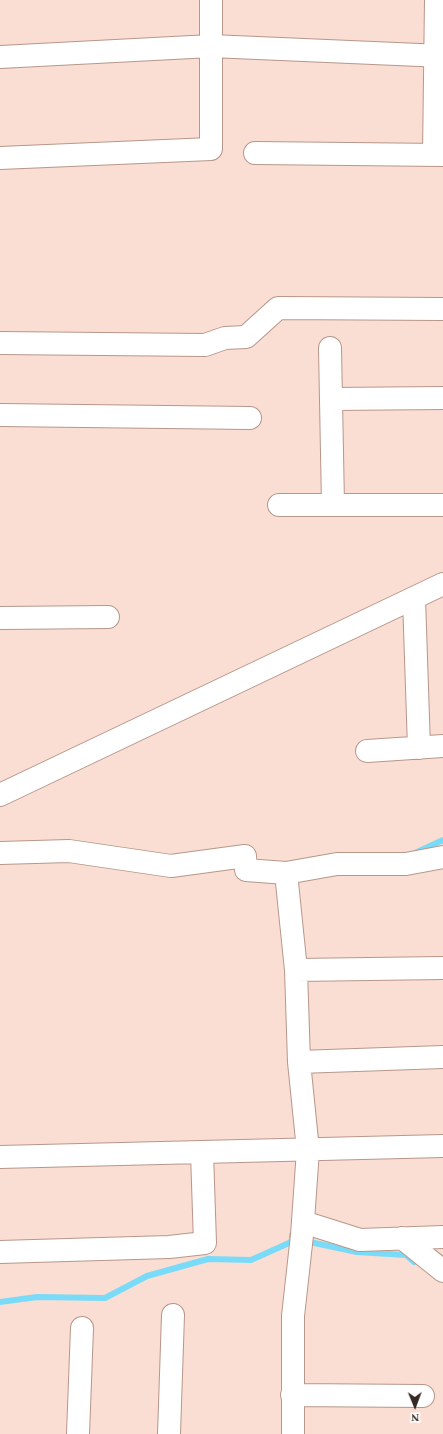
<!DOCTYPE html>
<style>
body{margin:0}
#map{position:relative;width:443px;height:1434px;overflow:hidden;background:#faded3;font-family:"Times New Roman",serif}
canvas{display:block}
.north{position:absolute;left:395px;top:1386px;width:40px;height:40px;-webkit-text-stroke:3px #fff;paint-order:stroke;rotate:179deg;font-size:11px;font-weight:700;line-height:16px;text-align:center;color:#362924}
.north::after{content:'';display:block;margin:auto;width:14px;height:18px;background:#362924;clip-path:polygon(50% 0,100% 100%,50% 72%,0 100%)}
</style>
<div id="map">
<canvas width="443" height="1434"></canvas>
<div class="north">N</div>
</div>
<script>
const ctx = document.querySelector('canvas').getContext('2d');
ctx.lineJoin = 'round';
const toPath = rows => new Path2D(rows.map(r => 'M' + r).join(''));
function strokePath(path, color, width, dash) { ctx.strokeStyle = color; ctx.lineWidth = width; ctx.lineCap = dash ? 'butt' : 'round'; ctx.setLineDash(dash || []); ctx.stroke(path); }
strokePath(toPath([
 [415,853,443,840],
 [305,1241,357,1252,406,1255,414,1262],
 [0,1302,37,1297,105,1298,147,1276,208,1259,251,1260,289,1243,292,1240,292,1235]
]), '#7adbf9', 6);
const street = toPath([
 [0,57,211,46,443,56],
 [255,153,443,155],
 [434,155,436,0],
 [0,158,211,149,211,0],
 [0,343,205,345,225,338,246,337,278,308,443,309],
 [330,348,333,505],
 [331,399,443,398],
 [0,415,250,418],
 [279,505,443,505],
 [414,598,419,748],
 [0,618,108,617],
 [367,751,443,746],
 [0,795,443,584],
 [0,853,69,851,171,866,245,856,246,870,286,873],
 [296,970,286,873,337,864,406,864,443,857],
 [299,1062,443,1057],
 [0,1157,443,1146],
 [303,1222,360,1240,443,1237],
 [402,1238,443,1271],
 [0,1252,169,1247,205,1243,202,1153],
 [292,1395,423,1396],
 [78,1434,82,1328],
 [169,1434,173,1315],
 [293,1434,293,1316,302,1235,308,1150,299,1062,296,970,443,968]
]);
strokePath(street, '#b7978a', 24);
strokePath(street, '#fff', 22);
</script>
